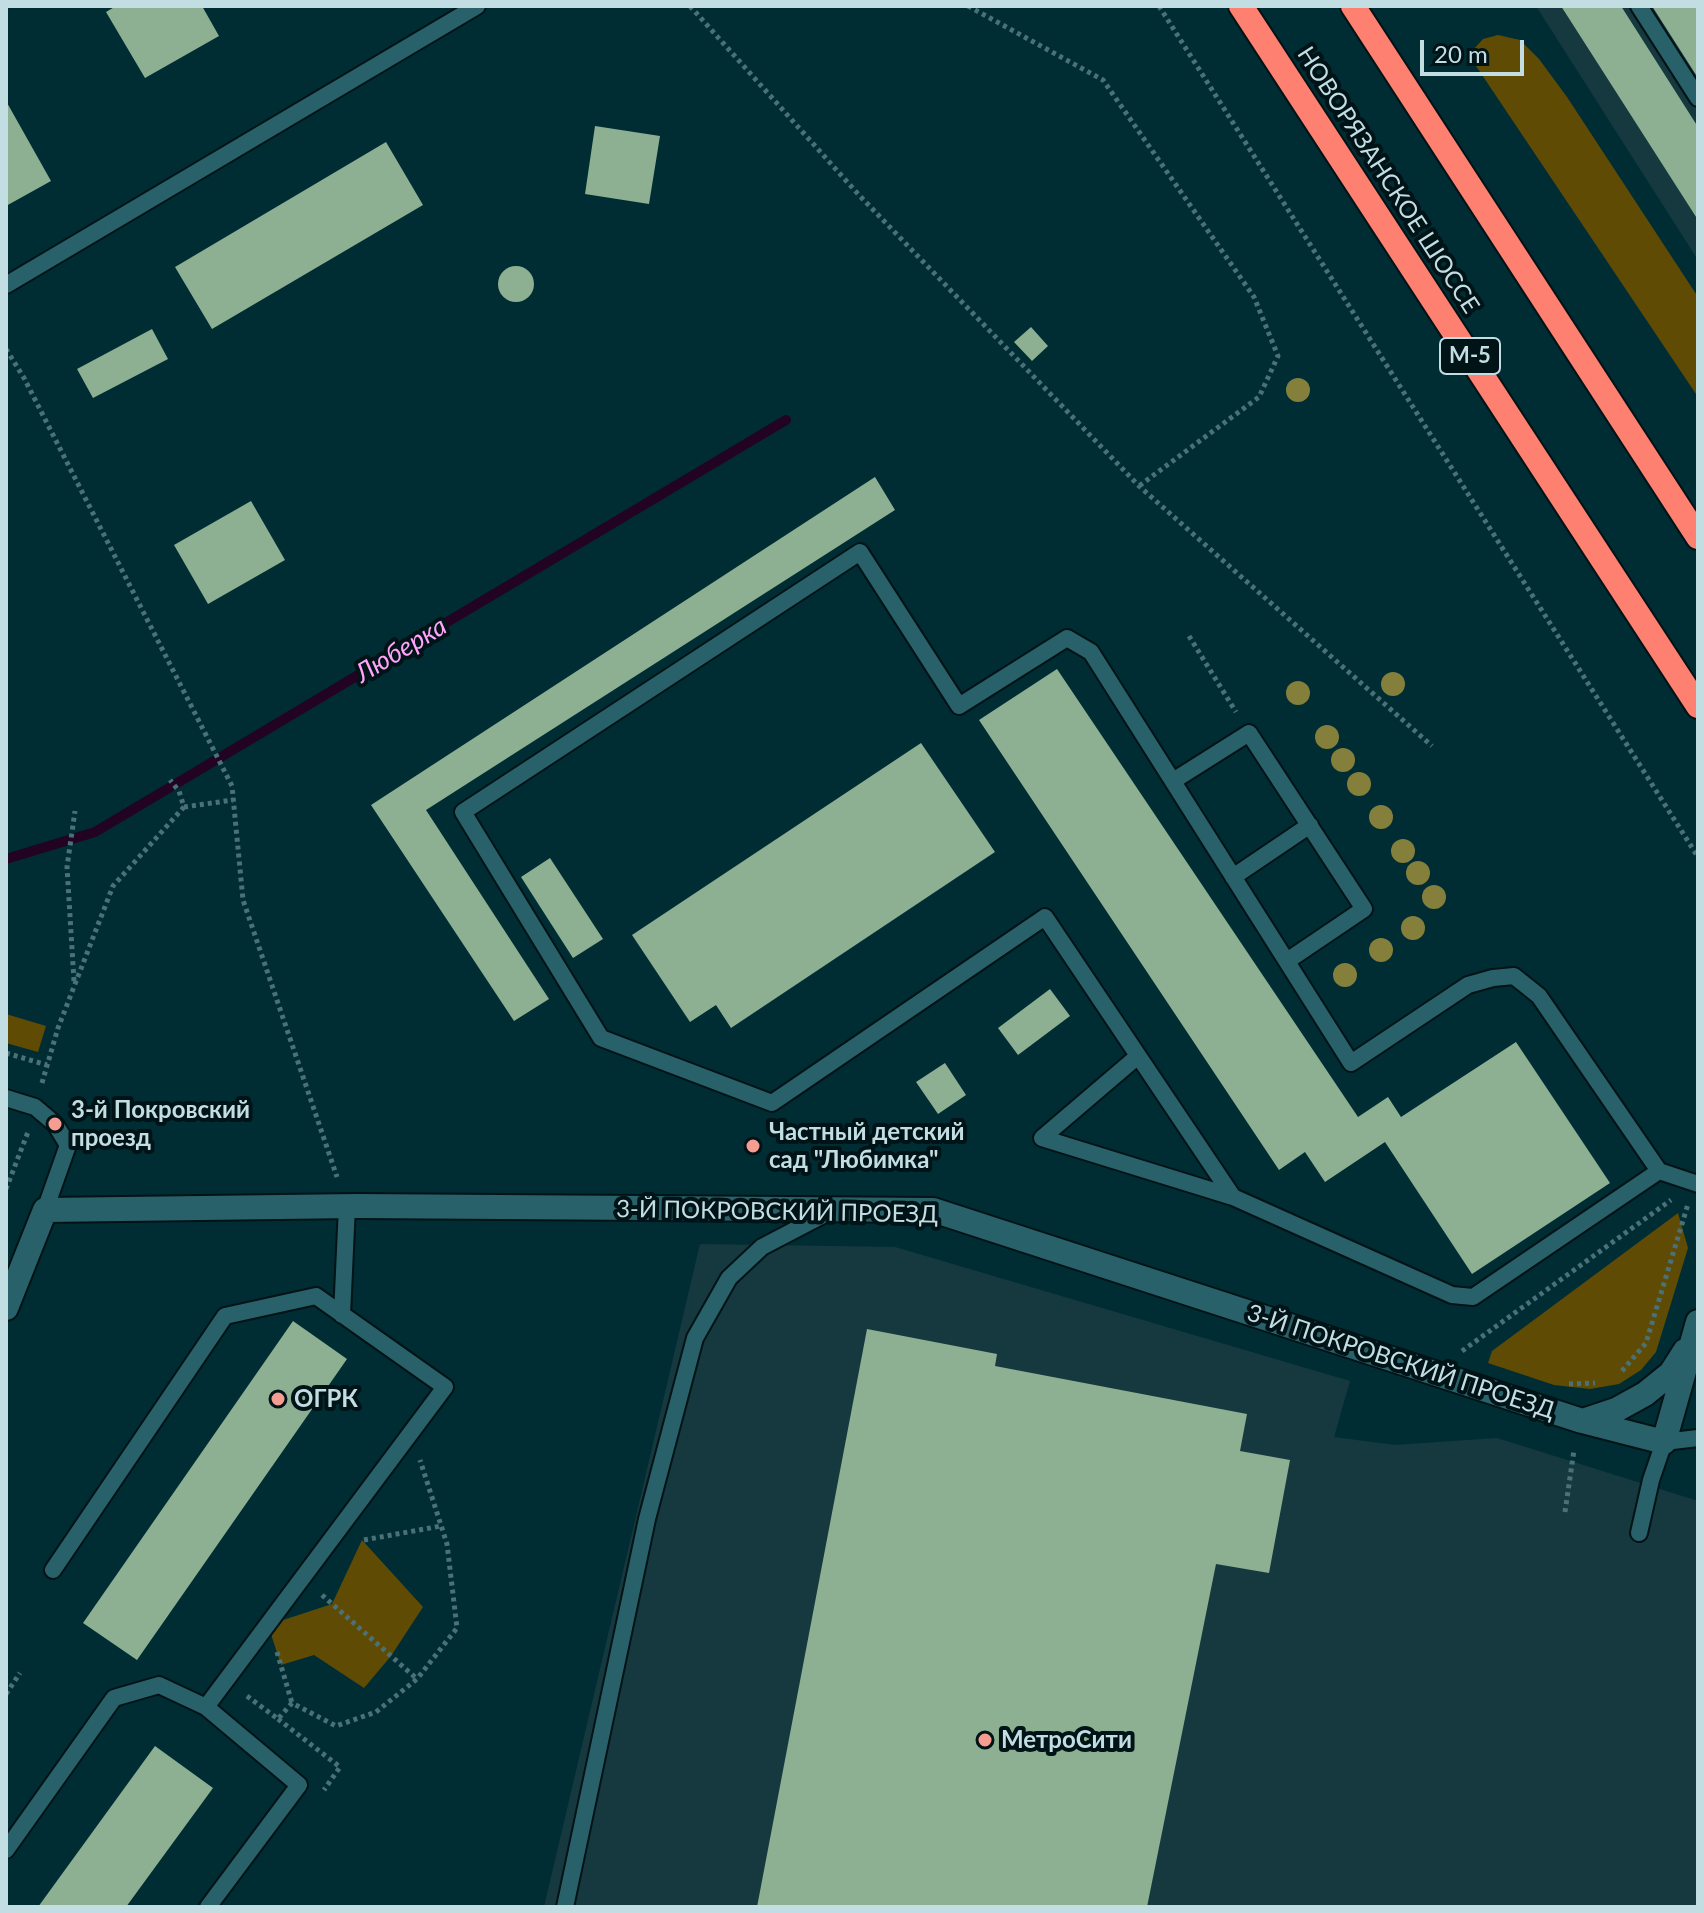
<!DOCTYPE html>
<meta charset="utf-8">
<style>
body{margin:0}
#map{position:relative;width:1704px;height:1913px;overflow:hidden;background:#002d34;font-family:Lato,sans-serif}
canvas{display:block}
.frame{position:absolute;inset:0;border:8px solid #c2dee3;pointer-events:none}
.scale{position:absolute;left:1420px;top:40px;width:104px;height:36px;box-sizing:border-box;border:4px solid #c2dee3;border-top:0;padding-left:10px;font-size:24px;line-height:28px;white-space:nowrap;color:#c2dee3;-webkit-text-stroke:6px #001317;paint-order:stroke}
</style>
<div id="map">
<canvas width="1704" height="1913"></canvas>
<div class="frame"></div>
<div class="scale">20 m</div>
</div>
<script>
const ctx = document.querySelector('canvas').getContext('2d');
ctx.lineJoin = 'round';
function fillPath(path, color) { ctx.fillStyle = color; ctx.fill(path, 'evenodd'); }
const toPath = rows => new Path2D(rows.map(r => 'M' + r).join(''));
function strokePath(path, color, width, dash) { ctx.strokeStyle = color; ctx.lineWidth = width; ctx.lineCap = dash ? 'butt' : 'round'; ctx.setLineDash(dash || []); ctx.stroke(path); }
function write(font, color, halo, rows, align = 'center') {
  ctx.font = font + ' Lato,sans-serif'; ctx.lineWidth = 8; ctx.setLineDash([]); ctx.textBaseline = 'middle'; ctx.strokeStyle = halo; ctx.fillStyle = color; for (const [text, x, y, turn = 0] of rows) {
    ctx.save(); ctx.translate(x, y); ctx.rotate((+turn || 0) * Math.PI / 180); ctx.textAlign = isNaN(turn) ? turn : align; if (halo) ctx.strokeText(text, 0, 0); ctx.fillText(text, 0, 0); ctx.restore();
  }
}
fillPath(toPath([
 [1536,6,1698,6,1698,260],
 [700,1244,895,1247,1350,1381,1334,1437,1395,1445,1497,1438,1698,1501,1698,1907,544,1907]
]), '#16393f');
fillPath(toPath([
 [1498,35,1520,40,1539,59,1567,97,1698,297,1698,397,1476,66,1473,50,1483,39],
 [6,1014,46,1026,38,1052,6,1043],
 [1678,1213,1688,1248,1656,1352,1641,1370,1619,1384,1590,1389,1554,1385,1488,1363,1492,1351],
 [362,1540,423,1607,391,1656,364,1688,314,1655,281,1665,268,1625,332,1604]
]), '#604b04');
strokePath(toPath([
 [6,859,95,832,786,420]
]), '#230322', 10);
fillPath(toPath([
 [116,6,202,6,219,36,145,78,106,12],
 [1561,6,1621,6,1698,127,1698,220],
 [1652,6,1698,6,1698,78],
 [6,101,51,181,6,206],
 [595,126,660,136,649,204,585,194],
 [386,142,423,205,212,329,175,267],
 '498 284a18 18 0 1 1 36 0a18 18 0 1 1-36 0Z',
 [1031,327,1048,346,1032,361,1014,342],
 [152,329,168,359,93,398,77,369],
 [875,477,895,510,426,810,549,999,514,1021,371,805],
 [251,501,285,560,208,604,174,545],
 [1057,669,1358,1117,1388,1097,1401,1117,1516,1042,1610,1183,1472,1274,1385,1142,1325,1182,1305,1152,1279,1170,979,720],
 [921,743,995,852,731,1028,716,1005,690,1022,632,935],
 [550,858,603,939,573,958,521,877],
 [1050,989,1070,1016,1018,1055,998,1028],
 [945,1063,966,1095,938,1114,916,1082],
 [293,1321,347,1359,137,1660,83,1623],
 [867,1329,997,1354,995,1366,1247,1414,1240,1451,1290,1460,1269,1573,1216,1564,1147,1907,757,1907],
 [155,1746,213,1788,126,1907,38,1907]
]), '#8cb091');
const lane = toPath([
 [1639,6,1698,98],
 [6,285,477,6],
 [1173,781,1249,733,1364,909,1287,961],
 [1233,877,1310,825],
 [1138,1056,1042,1138,1233,1197],
 [6,1098,35,1107,55,1124,68,1145,45,1210],
 [1659,1171,1473,1297,1452,1295,1233,1197,1045,917,772,1103,601,1038,463,812,860,552,959,706,1067,638,1091,652,1351,1063,1468,985,1493,978,1514,976,1539,996,1659,1171,1698,1184],
 [342,1315,347,1206],
 [1639,1533,1651,1480,1664,1442,1698,1438],
 [53,1570,225,1316,316,1296,445,1387,206,1707],
 [6,1850,114,1698,159,1685,206,1707,299,1785,208,1907],
 [565,1907,647,1519,695,1338,729,1278,762,1247,831,1211]
]);
const street = toPath([
 [6,1308,45,1210,357,1206,933,1210,1582,1421,1664,1442,1698,1322],
 [1583,1421,1616,1410,1645,1394,1671,1373,1685,1351]
]);
const highway = toPath([
 [1241,6,1698,706],
 [1353,6,1698,537]
]);
strokePath(lane, '#031316', 20);
strokePath(street, '#031316', 28);
strokePath(highway, '#031316', 28);
strokePath(toPath([
 [690,6,858,194,1139,486,1432,746],
 [968,6,1103,80,1254,297,1278,356,1259,397,1139,486],
 [1159,6,1698,857],
 [6,349,24,378,232,786,243,900,337,1177],
 [1189,636,1236,712],
 [184,807,233,800],
 [74,981,67,867,75,811],
 [6,1053,47,1065],
 [42,1083,58,1028,113,886,184,807,179,791,170,780],
 [6,1189,28,1132],
 [1462,1351,1671,1200],
 [1622,1371,1646,1343,1688,1204],
 [1569,1384,1595,1383],
 [1565,1512,1574,1450],
 [364,1540,441,1526],
 [322,1595,417,1679],
 [277,1652,292,1703],
 [6,1694,20,1673],
 [247,1696,278,1719,292,1703,336,1726,376,1712,417,1679,457,1628,447,1544,420,1460],
 [278,1719,340,1767,324,1790]
]), '#4a7177', 5, [4, 4]);
strokePath(lane, '#286169', 16);
strokePath(street, '#286169', 24);
strokePath(highway, '#fe8070', 24);
ctx.fillStyle = '#847f3a';
for (const [x, y] of [
 [1298,390],
 [1393,684],
 [1298,693],
 [1327,737],
 [1343,760],
 [1359,784],
 [1381,817],
 [1403,851],
 [1418,873],
 [1434,897],
 [1413,928],
 [1381,950],
 [1345,975]
]) { ctx.beginPath(); ctx.arc(x, y, 12, 0, 2 * Math.PI); ctx.fill(); }
for (const [x, y, r, color] of [
 [55,1124,8,"#f59d90"],
 [753,1146,8,"#f59d90"],
 [278,1399,8,"#f59d90"],
 [985,1740,8,"#f59d90"]
]) { const dot = new Path2D(); dot.arc(x, y, r, 0, 2 * Math.PI); ctx.fillStyle = color; ctx.fill(dot); strokePath(dot, '#001317', 3); }
for (const [x, y, w] of [
 [1470,356,60]
]) { const box = new Path2D(); box.roundRect(x - w / 2, y - 18, w, 36, 6); ctx.fillStyle = '#001317'; ctx.fill(box); strokePath(box, '#c2dee3', 2); }
write('bold 22px', '#c2dee3', null, [
 ["М-5",1470,356]
]);
write('24px', '#c2dee3', '#001317', [
 ["НОВОРЯЗАНСКОЕ ШОССЕ",1388,180,57],
 ["3-Й ПОКРОВСКИЙ ПРОЕЗД",777,1212,1],
 ["3-Й ПОКРОВСКИЙ ПРОЕЗД",1401,1362,18]
]);
write('bold 24px', '#c2dee3', '#001317', [
 ["3-й Покровский",71,1110],
 ["проезд",71,1138],
 ["Частный детский",769,1132],
 ["сад \"Любимка\"",769,1160],
 ["ОГРК",294,1399],
 ["МетроСити",1001,1740]
], 'left');
write('italic 26px', '#ffa4fa', '#001317', [
 ["Люберка",401,650,-31]
]);
</script>
